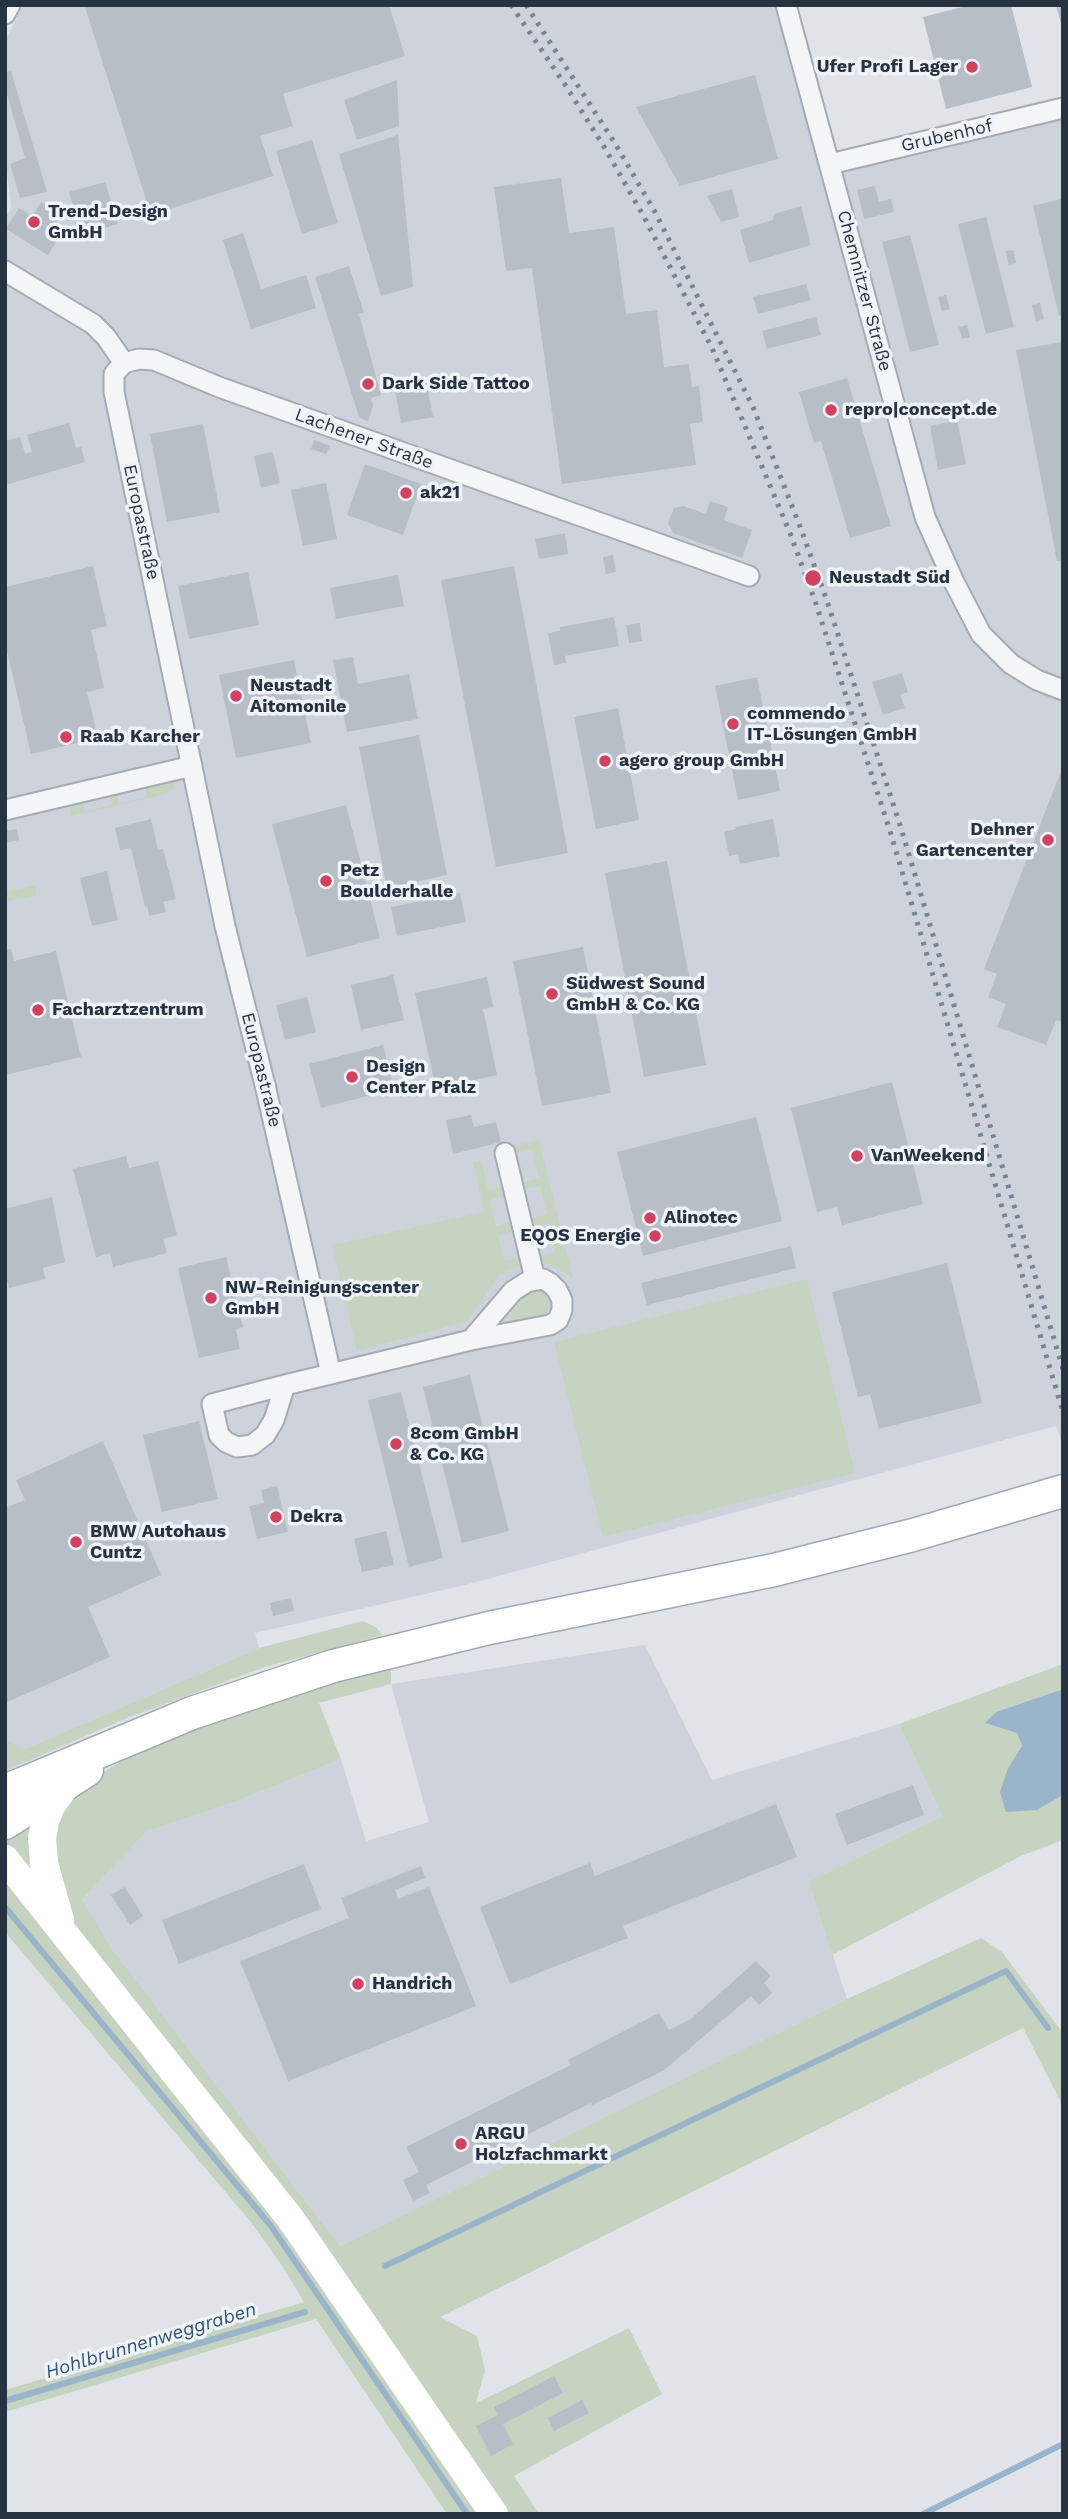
<!DOCTYPE html>
<meta charset="utf-8">
<style>
body{margin:0}
#map{position:relative;width:1068px;height:2519px;overflow:hidden;background:#e0e4e9;font-family:"Work Sans",sans-serif}
canvas{display:block}
.frame{position:absolute;inset:0;border:7px solid #283341;pointer-events:none}
</style>
<div id="map">
<canvas width="1068" height="2519"></canvas>
<div class="frame"></div>
</div>
<script>
const ctx = document.querySelector('canvas').getContext('2d');
ctx.lineJoin = 'round';
function fillPath(path, color) { ctx.fillStyle = color; ctx.fill(path, 'evenodd'); }
const toPath = rows => new Path2D(rows.map(r => 'M' + r).join(''));
function strokePath(path, color, width, dash) { ctx.strokeStyle = color; ctx.lineWidth = width; ctx.lineCap = dash ? 'butt' : 'round'; ctx.setLineDash(dash || []); ctx.stroke(path); }
function write(font, color, halo, rows, align = 'center') {
  ctx.font = font + ' "Work Sans",sans-serif'; ctx.lineWidth = 7; ctx.setLineDash([]); ctx.textBaseline = 'middle'; ctx.strokeStyle = halo; ctx.fillStyle = color; for (const [text, x, y, turn = 0] of rows) {
    ctx.save(); ctx.translate(x, y); ctx.rotate((+turn || 0) * Math.PI / 180); ctx.textAlign = isNaN(turn) ? turn : align; if (halo) ctx.strokeText(text, 0, 0); ctx.fillText(text, 0, 0); ctx.restore();
  }
}
fillPath(toPath([
 [23,5,777,5,922,533,830,164,1063,108,1063,1445,1056,1426,465,1585,255,1633,259,1648,24,1749,5,1739,5,219,11,207,5,154,5,41],
 [645,1645,712,1780,899,1724,942,1816,809,1881,847,1999,340,2246,113,1950,82,1899,146,1831,240,1800,341,1759,366,1841,429,1822,391,1684]
]), '#ced3db');
fillPath(toPath([
 [173,779,175,788,167,794,71,816,69,804,82,801,85,812,112,805,110,795,116,793,119,804,147,797,144,786],
 [35,885,37,895,5,902,5,892],
 [539,1140,573,1278,543,1262,539,1256,555,1252,549,1223,533,1226,531,1218,547,1214,540,1186,524,1189,522,1182,539,1178,532,1150,516,1153,505,1148],
 [481,1160,488,1190,503,1187,505,1196,490,1200,496,1226,511,1222,513,1231,498,1235,504,1261,520,1258,522,1266,506,1270,507,1273,499,1275,468,1321,357,1351,332,1245,484,1212,473,1162],
 [807,1279,855,1473,603,1537,554,1342],
 [541,1290,549,1294,551,1303,547,1312,541,1316,518,1322,513,1320,511,1314,525,1294,529,1291],
 [363,1621,376,1627,382,1635,262,1668,127,1718,5,1771,5,1739,24,1749,259,1648],
 [391,1664,391,1684,319,1703,341,1759,240,1800,147,1831,82,1899,113,1950,340,2246,847,1999,981,1938,1002,1952,1063,2033,1063,2106,1023,2028,440,2317,477,2336,485,2370,476,2403,629,2328,662,2394,514,2476,539,2514,447,2514,316,2319,5,2412,5,2390,304,2302,283,2267,250,2221,5,1932,5,1834,128,1757,203,1723],
 [1063,1664,1063,1689,996,1712,986,1723,1017,1733,1022,1747,1008,1768,1037,1810,1063,1795,1063,1840,1021,1856,832,1955,809,1881,942,1816,899,1724]
]), '#c6d3c1');
fillPath(toPath([
 [1063,1689,1063,1795,1037,1810,1006,1812,1000,1792,1008,1768,1022,1746,1017,1733,985,1723,996,1712]
]), '#9ab4ca');
strokePath(toPath([
 [5,1907,271,2226,467,2514],
 [385,2266,1006,1971,1048,2028],
 [5,2401,305,2312],
 [923,2514,1063,2444]
]), '#9ab4ca', 6);
fillPath(toPath([
 [92,5,389,5,405,56,283,94,293,126,260,136,273,176,151,215,85,7],
 [970,5,1011,5,1032,87,946,109,923,17],
 [1056,5,1063,5,1063,28,1062,28],
 [11,71,47,192,20,198,10,164,25,158,5,87,5,73],
 [755,75,778,159,680,186,636,107],
 [397,80,399,126,357,140,344,100],
 [398,135,413,287,381,296,339,154],
 [312,140,338,223,302,234,276,151],
 [561,178,569,233,614,227,626,314,657,310,664,367,689,364,692,387,699,386,703,422,690,424,696,465,562,484,532,268,506,271,494,187],
 [105,182,118,224,82,234,69,192],
 [875,186,879,202,891,199,894,212,864,219,857,190],
 [732,189,739,217,721,222,707,196],
 [1061,199,1063,315,1059,316,1033,206],
 [41,202,54,210,61,234,48,255,6,229,19,208,32,216],
 [801,206,811,245,749,263,740,230,773,220,774,214],
 [986,217,1014,327,986,334,958,224],
 [243,233,261,289,306,275,316,308,251,329,223,240],
 [910,235,939,345,910,352,882,242],
 [1013,250,1016,263,1009,265,1005,251],
 [349,266,364,313,359,314,381,395,371,398,373,406,368,422,359,417,315,277],
 [806,284,811,300,758,314,753,297],
 [946,295,950,309,942,311,938,297],
 [1040,303,1044,319,1036,321,1032,305],
 [816,317,821,335,767,349,762,331],
 [967,325,970,337,962,339,959,327],
 [1063,342,1063,560,1057,561,1016,350],
 [847,378,891,526,850,538,821,441,814,443,799,392],
 [426,379,433,417,401,423,394,385],
 [957,420,966,464,938,470,930,426],
 [69,423,76,448,81,447,85,462,5,485,5,441,20,437,25,454,32,452,27,435],
 [203,424,220,512,167,522,150,434],
 [314,440,330,446,326,454,311,449],
 [273,452,280,483,261,488,254,456],
 [365,464,421,484,403,535,347,515],
 [326,483,337,539,303,546,291,490],
 [710,501,728,507,724,520,752,530,742,558,673,533,668,523,674,508,683,506,706,514],
 [565,533,568,554,539,559,535,539],
 [613,555,616,572,606,574,603,557],
 [93,566,107,626,91,630,104,688,87,692,98,738,31,754,5,643,5,587],
 [514,566,568,853,496,867,441,580],
 [248,572,259,625,189,639,178,586],
 [398,575,404,606,336,619,330,588],
 [614,617,619,646,565,656,566,663,554,665,548,633,560,631,560,627],
 [640,623,642,641,629,643,626,625],
 [353,657,358,684,409,674,418,719,347,732,333,660],
 [294,660,311,743,236,758,219,675],
 [902,673,908,692,900,695,905,708,883,715,872,682],
 [757,677,780,791,738,800,715,686],
 [618,708,639,820,596,829,574,717],
 [419,735,447,875,387,888,359,747],
 [1063,766,1063,1022,1056,1020,1046,1045,997,1027,1006,1004,988,997,997,974,984,969],
 [346,805,380,938,307,957,272,824],
 [151,819,158,850,163,849,176,899,163,902,166,912,149,916,147,906,145,907,131,848,120,850,115,828],
 [773,819,780,856,740,864,738,854,729,856,724,832,736,829,735,827],
 [17,829,19,840,5,843,5,831],
 [667,861,706,1065,644,1077,605,873],
 [107,871,118,920,92,926,80,878],
 [460,893,466,922,397,936,391,907],
 [583,947,611,1093,542,1106,513,961],
 [11,949,14,961,56,951,81,1057,5,1075,5,950],
 [393,975,404,1020,361,1030,351,985],
 [487,977,493,1007,483,1009,497,1075,436,1089,415,993],
 [307,997,316,1032,285,1040,276,1005],
 [383,1045,394,1089,321,1108,309,1064],
 [892,1082,923,1204,842,1225,837,1207,817,1212,791,1108],
 [471,1115,474,1127,496,1122,501,1142,453,1154,446,1120],
 [756,1117,782,1221,643,1256,617,1152],
 [126,1156,129,1168,158,1161,177,1235,163,1239,167,1253,113,1267,110,1253,96,1257,73,1169],
 [52,1197,65,1262,43,1268,45,1279,9,1288,5,1273,5,1209],
 [791,1246,796,1268,647,1305,641,1283],
 [226,1257,243,1327,236,1329,240,1349,199,1358,178,1268],
 [947,1263,982,1403,879,1429,870,1394,858,1397,832,1292],
 [470,1375,509,1531,462,1543,423,1387],
 [401,1392,443,1558,409,1567,368,1400],
 [199,1421,218,1499,162,1512,143,1435],
 [103,1441,161,1575,88,1607,110,1657,5,1703,5,1508,25,1500,16,1480],
 [277,1486,288,1532,257,1539,249,1506,264,1503,261,1490],
 [386,1531,394,1565,362,1572,354,1539],
 [291,1598,294,1611,273,1616,270,1603],
 [913,1785,924,1815,847,1845,835,1814],
 [776,1804,797,1857,623,1926,628,1938,510,1984,480,1907,590,1863,595,1876],
 [304,1864,321,1909,179,1964,162,1920],
 [421,1866,425,1878,395,1890,398,1899,429,1887,476,2006,288,2081,240,1961,349,1918,341,1898],
 [125,1887,143,1916,130,1925,111,1895],
 [756,1961,771,1976,764,1983,772,1993,759,2005,751,1996,663,2071,592,2105,591,2103,426,2185,430,2193,413,2201,403,2180,419,2172,406,2147,571,2065,568,2060,659,2013,669,2030,691,2019],
 [554,2376,563,2393,503,2424,513,2444,491,2456,476,2426,498,2415,494,2407],
 [582,2400,589,2413,554,2431,548,2418]
]), '#b7bec6');
const street = toPath([
 [786,5,925,517,954,582,981,634,1011,664,1037,680,1063,690],
 [5,14,10,5],
 [830,164,1063,108],
 [5,271,93,324,106,337,124,363],
 [5,810,192,766],
 [505,1153,535,1279],
 [331,1374,265,1085,225,926,114,392,114,374,124,363,139,359,154,360,219,387,749,576],
 [285,1385,274,1420,265,1435,252,1445,237,1447,226,1442,219,1435,212,1404,285,1385,471,1340,550,1325,558,1320,562,1310,562,1300,557,1290,550,1283,543,1279,527,1282,513,1291,471,1340]
]);
const primary = toPath([
 [5,1791,192,1713,333,1666,489,1628,774,1570,913,1535,1063,1491],
 [5,1823,87,1770]
]);
strokePath(street, '#a5abb3', 23);
strokePath(primary, '#9fa9b5', 35);
strokePath(street, '#f3f5f7', 19);
strokePath(toPath([
 [5,1859,290,2218,494,2514],
 [60,1920,44,1863,42,1838,45,1821,52,1804,67,1784]
]), '#fff', 28);
strokePath(primary, '#fff', 32);
strokePath(toPath([
 [511,5,564,83,606,150,644,217,712,348,790,533,816,604,890,831,1063,1412],
 [526,5,616,145,655,212,753,407,801,529,827,601,901,828,1063,1369]
]), '#798493', 5, [3.5, 7]);
for (const [x, y, r, color] of [
 [972,67,7,"#d2415f"],
 [34,222,7,"#d2415f"],
 [368,384,7,"#d2415f"],
 [831,410,7,"#d2415f"],
 [406,493,7,"#d2415f"],
 [813,578,9,"#d2415f"],
 [236,696,7,"#d2415f"],
 [733,724,7,"#d2415f"],
 [66,737,7,"#d2415f"],
 [605,761,7,"#d2415f"],
 [1048,840,7,"#d2415f"],
 [326,881,7,"#d2415f"],
 [552,994,7,"#d2415f"],
 [38,1010,7,"#d2415f"],
 [352,1077,7,"#d2415f"],
 [857,1156,7,"#d2415f"],
 [650,1218,7,"#d2415f"],
 [655,1236,7,"#d2415f"],
 [211,1298,7,"#d2415f"],
 [396,1444,7,"#d2415f"],
 [276,1517,7,"#d2415f"],
 [76,1542,7,"#d2415f"],
 [358,1984,7,"#d2415f"],
 [461,2144,7,"#d2415f"]
]) { const dot = new Path2D(); dot.arc(x, y, r, 0, 2 * Math.PI); ctx.fillStyle = color; ctx.fill(dot); strokePath(dot, '#eff3f7', 2.5); }
write('bold 18px', '#283341', '#eff3f7', [
 ["Ufer Profi Lager",958,67,"right"],
 ["Trend-Design",48,212],
 ["GmbH",48,233],
 ["Dark Side Tattoo",382,384],
 ["repro|concept.de",845,410],
 ["ak21",420,493],
 ["Neustadt Süd",829,578],
 ["Neustadt",250,686],
 ["Aitomonile",250,707],
 ["commendo",747,714],
 ["IT-Lösungen GmbH",747,735],
 ["Raab Karcher",80,737],
 ["agero group GmbH",619,761],
 ["Dehner",1034,830,"right"],
 ["Gartencenter",1034,851,"right"],
 ["Petz",340,871],
 ["Boulderhalle",340,892],
 ["Südwest Sound",566,984],
 ["GmbH & Co. KG",566,1005],
 ["Facharztzentrum",52,1010],
 ["Design",366,1067],
 ["Center Pfalz",366,1088],
 ["VanWeekend",871,1156],
 ["Alinotec",664,1218],
 ["EQOS Energie",641,1236,"right"],
 ["NW-Reinigungscenter",225,1288],
 ["GmbH",225,1309],
 ["8com GmbH",410,1434],
 ["& Co. KG",410,1455],
 ["Dekra",290,1517],
 ["BMW Autohaus",90,1532],
 ["Cuntz",90,1553],
 ["Handrich",372,1984],
 ["ARGU",475,2134],
 ["Holzfachmarkt",475,2155]
], 'left');
write('18px', '#283341', '#eff3f7', [
 ["Grubenhof",947,136,-13],
 ["Chemnitzer Straße",864,291,75],
 ["Lachener Straße",364,439,20],
 ["Europastraße",141,522,78],
 ["Europastraße",261,1070,76]
]);
write('italic 19px', '#315476', '#eff3f7', [
 ["Hohlbrunnenweggraben",151,2341,-17]
]);
</script>
